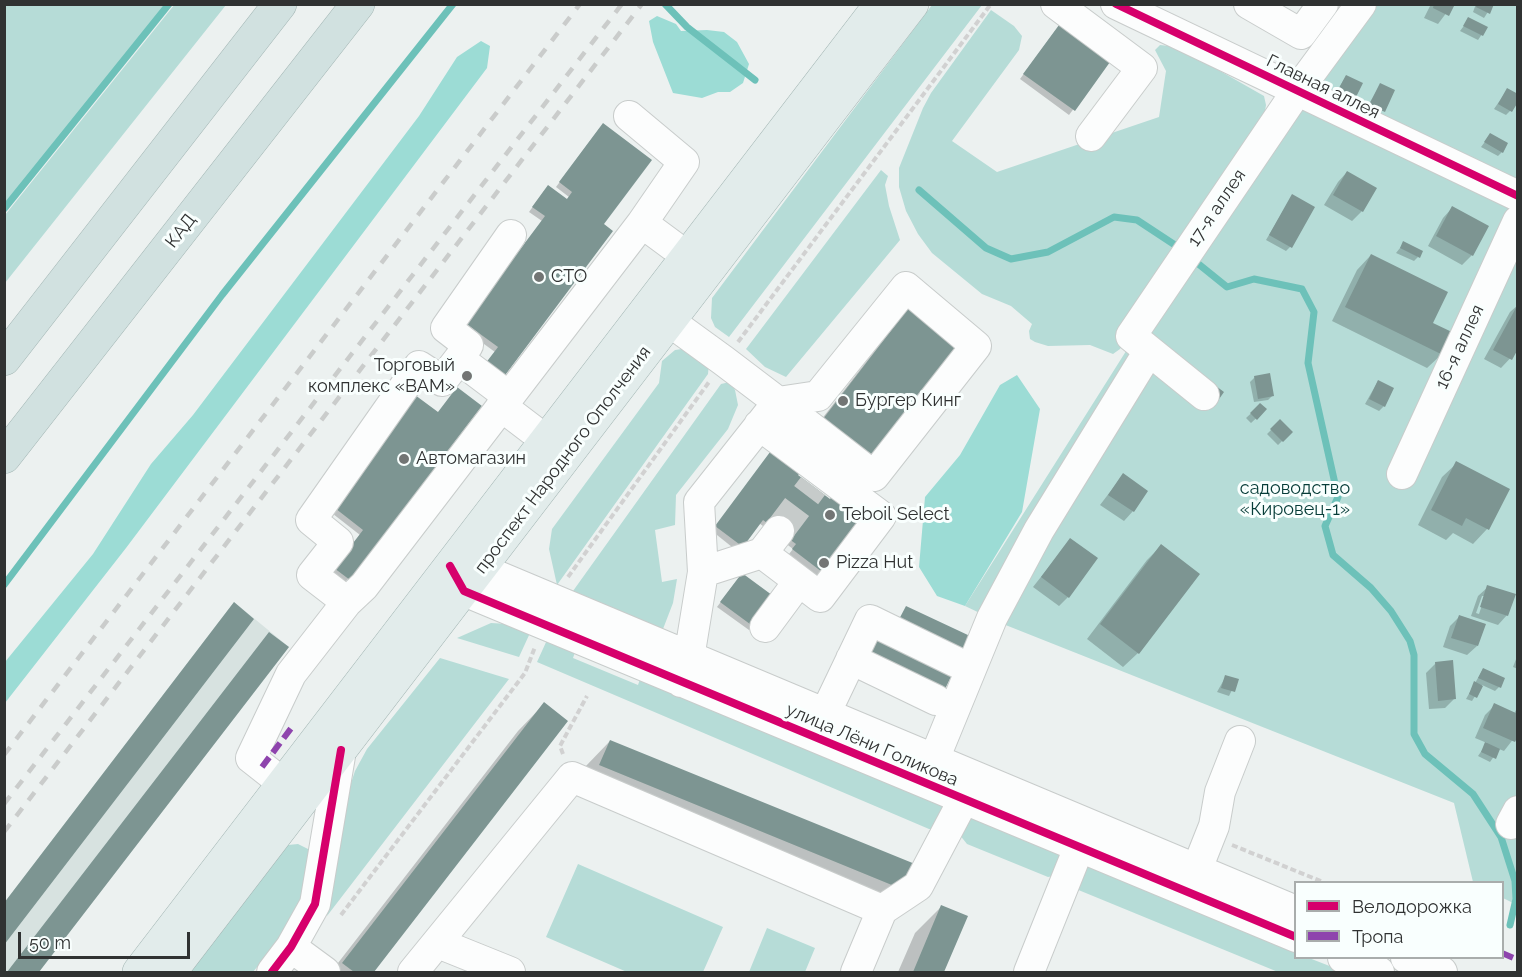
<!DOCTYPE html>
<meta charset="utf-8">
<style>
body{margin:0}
#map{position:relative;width:1522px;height:977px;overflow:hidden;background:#ecf1f0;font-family:Raleway,sans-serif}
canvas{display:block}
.frame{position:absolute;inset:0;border:6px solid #303232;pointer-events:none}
.legend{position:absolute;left:1294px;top:881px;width:210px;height:78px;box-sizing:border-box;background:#f9fffe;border:2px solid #a9adac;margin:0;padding:8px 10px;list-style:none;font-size:18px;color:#303232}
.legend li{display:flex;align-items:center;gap:12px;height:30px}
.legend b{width:30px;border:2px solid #a9adac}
.scale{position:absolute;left:18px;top:932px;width:172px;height:27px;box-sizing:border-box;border:3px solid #303232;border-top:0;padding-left:8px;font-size:18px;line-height:21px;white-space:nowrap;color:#303232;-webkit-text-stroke:4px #f9fffe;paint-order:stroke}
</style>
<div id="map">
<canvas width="1522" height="977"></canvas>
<div class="frame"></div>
<ul class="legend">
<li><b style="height:8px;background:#d6006c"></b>Велодорожка</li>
<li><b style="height:8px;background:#8e44ad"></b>Тропа</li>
</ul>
<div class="scale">50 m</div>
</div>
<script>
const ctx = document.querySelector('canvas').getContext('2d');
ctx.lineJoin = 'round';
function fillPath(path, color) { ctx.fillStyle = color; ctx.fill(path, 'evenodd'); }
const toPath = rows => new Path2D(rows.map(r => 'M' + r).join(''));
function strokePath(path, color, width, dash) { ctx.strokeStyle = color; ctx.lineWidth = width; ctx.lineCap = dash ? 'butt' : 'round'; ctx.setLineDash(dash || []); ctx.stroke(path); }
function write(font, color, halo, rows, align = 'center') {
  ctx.font = font + ' Raleway,sans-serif'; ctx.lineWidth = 6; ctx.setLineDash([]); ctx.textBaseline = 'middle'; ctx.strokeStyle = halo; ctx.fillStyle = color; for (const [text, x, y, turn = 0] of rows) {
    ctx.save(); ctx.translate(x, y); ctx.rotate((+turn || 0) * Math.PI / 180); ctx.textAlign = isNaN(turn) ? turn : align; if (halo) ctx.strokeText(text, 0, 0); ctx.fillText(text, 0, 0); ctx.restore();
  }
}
fillPath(toPath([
 [234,602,289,647,39,972,5,972,4,903]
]), '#d7e2e0');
fillPath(toPath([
 [5,4,166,5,5,205,4,5],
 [175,4,226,5,5,283,5,215],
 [932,5,982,5,729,337,715,327,711,318,712,298],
 [1351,5,1517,5,1517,905,1503,898,1502,882,1473,882,1454,803,1003,624,965,606,1303,71],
 [991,10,1014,26,1022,36,1019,50,952,141,997,172,1159,117,1166,71,1155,50,1160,45,1178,47,1264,96,1266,105,1263,124,1120,349,1113,354,1090,345,1048,346,1035,342,1030,339,1029,331,1032,324,1011,306,982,294,932,253,918,234,906,211,899,187,899,168,923,108,931,93],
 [881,170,888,176,885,185,889,206,900,240,786,377,765,367,746,349],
 [689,348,709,363,708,374,557,585,549,549,552,529,659,383,662,361,675,350],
 [730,382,735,390,738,405,728,429,676,495,675,525,655,530,662,582,677,579,673,603,663,629,573,591,721,384],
 [491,623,508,624,530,633,519,657,457,638],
 [547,640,575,652,573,658,638,685,640,679,952,808,936,829,929,829,537,662],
 [440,658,509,679,327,916,346,798,355,771,367,749],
 [968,815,1065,856,1053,876,1048,877,967,844,959,834],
 [298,844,308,849,311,860,301,903,282,936,253,972,185,972,288,845],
 [578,864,723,927,703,972,627,972,546,937],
 [1085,864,1295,952,1296,958,1309,958,1345,972,1278,972,1076,889],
 [767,928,815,948,805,972,749,972]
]), '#b6dcd7');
fillPath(toPath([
 [657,16,676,24,681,31,707,30,724,32,737,42,749,64,743,83,730,92,718,92,702,98,673,93,653,42,649,21],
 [481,41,490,46,487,68,126,548,5,703,5,662,93,554,151,464,193,415,419,116,457,57],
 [1017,375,1040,409,1022,512,965,606,937,596,919,567,925,497,960,455,1000,385]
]), '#9cdcd5');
fillPath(toPath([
 [1431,4,1453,4,1438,24,1424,18],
 [1476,4,1493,4,1484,18,1473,12],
 [1469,19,1486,28,1478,40,1460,31],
 [1055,31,1108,63,1069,115,1020,79],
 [1346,76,1354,96,1350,100,1336,93],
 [1380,85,1393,91,1379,116,1366,109],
 [1507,90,1510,111,1506,115,1494,109],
 [599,129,650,160,495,352,462,328,542,221,529,212,544,191,566,200,569,197,556,187],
 [1490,135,1502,152,1498,156,1481,147],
 [1347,172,1375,188,1362,211,1352,221,1324,205,1338,182],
 [1292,196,1290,247,1286,251,1266,240],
 [1452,208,1472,255,1462,265,1428,246,1443,218],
 [1404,243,1418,257,1414,261,1396,253],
 [1371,255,1431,323,1442,354,1427,368,1332,321,1357,270],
 [1518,305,1518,350,1501,368,1484,359,1510,312],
 [910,308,958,345,814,429,900,318],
 [1255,377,1273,395,1268,400,1254,402,1250,382],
 [1378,381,1384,406,1379,411,1365,404],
 [411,401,348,579,344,583,331,573,360,535,328,510],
 [1260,405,1265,410,1251,423,1246,418],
 [1280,421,1291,432,1278,445,1267,434],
 [769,455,829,501,820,578,789,554,793,549,759,523,737,551,712,531],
 [1457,463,1508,490,1487,529,1473,544,1453,533,1446,540,1418,525,1442,477],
 [1123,475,1133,511,1124,521,1100,505],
 [1070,540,1068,597,1059,606,1033,587],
 [1161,546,1138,653,1123,667,1087,639,1147,560],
 [738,579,753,626,749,630,717,607],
 [1488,587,1507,615,1498,625,1471,616,1478,596],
 [1482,596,1485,596,1479,614,1476,613],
 [1459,617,1477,646,1467,655,1443,647,1450,626],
 [1518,654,1518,669,1513,667],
 [1436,663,1454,699,1445,708,1429,709,1426,673],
 [1483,669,1499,687,1495,691,1482,685,1472,701,1466,699],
 [1226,676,1237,680,1229,696,1217,692],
 [544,704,566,722,373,972,331,972,518,731],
 [1495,705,1514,714,1518,706,1518,733,1504,751,1499,749,1490,762,1478,756,1487,743,1475,738,1485,715],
 [610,741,913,865,876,916,584,768],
 [941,907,966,917,943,972,898,972,915,933]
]), '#0003');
strokePath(toPath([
 [665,4,687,27,755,80],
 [919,190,986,248,1011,259,1048,252,1114,217,1137,220,1178,247],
 [4,209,169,4],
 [1196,262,1227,287,1254,279,1302,289,1314,312,1308,363,1338,497,1325,526,1333,555,1371,588,1391,611,1410,641,1414,655,1414,734,1425,754,1473,794,1501,837,1515,881,1516,899,1510,925],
 [4,585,222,295,453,4]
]), '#6dc1b9', 7);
fillPath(toPath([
 [1434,4,1455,4,1449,16,1433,8],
 [1477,4,1494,4,1490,14,1476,7],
 [1468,17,1488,27,1483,36,1463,26],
 [1059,25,1110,62,1075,111,1023,74],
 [1346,75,1363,83,1356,97,1339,88],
 [1380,83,1395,90,1385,112,1369,105],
 [1507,88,1518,94,1518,102,1512,112,1498,104],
 [603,123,652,160,604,224,613,231,503,378,485,364,498,347,465,323,545,216,532,207,548,185,567,199,572,192,559,182],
 [1490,133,1508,143,1503,153,1484,142],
 [1347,171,1377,188,1363,212,1333,195],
 [1292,194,1315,207,1292,248,1269,235],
 [1452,206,1489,226,1473,256,1436,236],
 [1403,241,1423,251,1420,258,1400,248],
 [1371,254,1448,292,1433,323,1454,333,1443,355,1345,307],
 [1518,304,1518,349,1512,360,1493,350],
 [910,306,960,345,873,458,823,419],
 [1270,373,1274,396,1258,399,1254,376],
 [1378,380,1394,388,1385,407,1369,399],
 [1212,383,1224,392,1217,402,1205,392],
 [457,387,482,406,350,580,334,568,363,530,331,505,415,395,438,412],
 [1260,403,1267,409,1257,420,1250,413],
 [1280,419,1293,432,1283,442,1270,429],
 [773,448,803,470,798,475,830,499,835,493,869,518,826,575,792,549,796,544,763,520,743,547,715,526],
 [1456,461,1510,489,1489,530,1466,518,1462,526,1431,510],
 [1123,473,1148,491,1134,512,1108,495],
 [1070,538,1098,558,1069,598,1041,577],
 [1161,544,1200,574,1139,654,1100,624],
 [742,573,776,598,754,627,720,602],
 [1487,585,1516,594,1508,616,1480,607],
 [234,602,254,619,4,945,4,903],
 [906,606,970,636,960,656,896,625],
 [1459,615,1486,624,1478,646,1451,638],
 [269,632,289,647,39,972,7,972],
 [876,636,953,673,943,693,866,656],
 [1453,660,1456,699,1438,701,1435,662],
 [1483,668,1505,678,1501,688,1478,678],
 [1225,675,1239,679,1235,692,1221,688],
 [1474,681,1483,686,1477,698,1469,694],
 [544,702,568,721,374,972,354,972,342,963],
 [1494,703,1518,714,1518,736,1515,742,1483,728],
 [610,740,915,864,904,890,599,765],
 [1485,742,1500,749,1496,759,1481,752],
 [941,905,968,916,944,972,913,972]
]), '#7d9592');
strokePath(toPath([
 [779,531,813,486]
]), '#c6cbca', 30, [30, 15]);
const minor = toPath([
 [1056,4,1142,68,1091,136],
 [1116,4,1518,196],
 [1249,4,1301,34,1323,4],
 [629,116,684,162,642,223],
 [669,321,724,361,778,402,808,425,874,476,976,346,906,287,818,396,778,402,699,502,703,572,689,658,681,682],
 [459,359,468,345,446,328,511,235],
 [1204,395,1131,336,1297,91,1361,4],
 [501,406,547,441],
 [759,425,881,516,820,597,762,553],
 [1402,474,1518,221],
 [456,567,481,569,1296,911],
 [451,569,464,591,1296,937],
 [703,572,762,553,779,531],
 [347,602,312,575,338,542,311,520,419,366,442,381,459,359,508,396],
 [765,627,799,581],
 [851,659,936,700],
 [825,714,870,620,956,662],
 [926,779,992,618,1039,530,1149,351],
 [284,784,251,758,291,674,347,602,364,586,642,223,688,257],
 [1511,824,1518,811],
 [1189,889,1214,826,1220,792,1240,741],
 [882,910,918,886,973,782],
 [438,943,510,972],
 [291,947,325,972],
 [1343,958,1379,972],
 [1406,958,1442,972],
 [272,972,291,947,315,904,341,750],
 [413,972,572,777,882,910,856,972],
 [1029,972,1086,830]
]);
const major = toPath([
 [139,972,881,4],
 [170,972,912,4]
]);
const highway = toPath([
 [4,359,280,4],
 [4,457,358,4]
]);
strokePath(minor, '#c8cccb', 32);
strokePath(major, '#a1b4b2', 34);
strokePath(highway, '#a1b4b2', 34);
strokePath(toPath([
 [738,342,991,4],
 [568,577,709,382],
 [563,754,560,746,587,696],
 [1232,845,1323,882],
 [341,915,525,673,535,647]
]), '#d1d1d1', 4, [6, 3]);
strokePath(minor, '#fcfdfd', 30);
strokePath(major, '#e2eceb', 33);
strokePath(highway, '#d1e1e0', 33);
strokePath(toPath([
 [4,755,580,4],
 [4,804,622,4],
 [4,832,642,4]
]), '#cacccb', 4.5, [10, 10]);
strokePath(toPath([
 [262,767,292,727],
 [1502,953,1518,960]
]), '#8e44ad', 6, [12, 6]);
strokePath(toPath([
 [1116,4,1518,196],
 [450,566,464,591,1296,937],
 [272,972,291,947,315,904,341,750]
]), '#d6006c', 8);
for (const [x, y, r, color] of [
 [539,277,6,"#727574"],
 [467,376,6,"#727574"],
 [843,401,6,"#727574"],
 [404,459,6,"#727574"],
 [830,515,6,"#727574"],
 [824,563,6,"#727574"]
]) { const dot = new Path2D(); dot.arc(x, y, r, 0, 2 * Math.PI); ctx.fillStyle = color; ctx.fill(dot); strokePath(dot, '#f9fffe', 2); }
write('18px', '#303232', '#f9fffe', [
 ["Главная аллея",1323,87,26],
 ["17-я аллея",1217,208,-56],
 ["КАД",181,231,-52],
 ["16-я аллея",1460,347,-65],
 ["проспект Народного Ополчения",563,460,-53],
 ["улица Лёни Голикова",872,745,23]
]);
write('18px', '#303232', '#f9fffe', [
 ["СТО",551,277],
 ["Торговый",455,366,"right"],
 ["комплекс «ВАМ»",455,387,"right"],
 ["Бургер Кинг",855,401],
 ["Автомагазин",416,459],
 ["Teboil Select",842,515],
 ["Pizza Hut",836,563]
], 'left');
write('18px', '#063c38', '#f9fffe', [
 ["садоводство",1295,489],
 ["«Кировец-1»",1295,510]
]);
</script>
